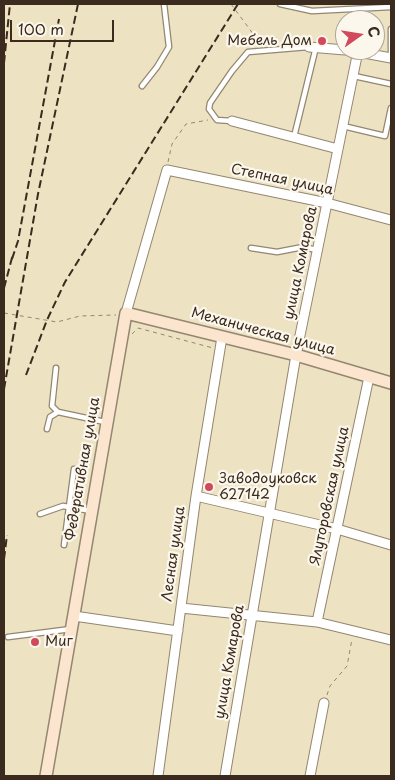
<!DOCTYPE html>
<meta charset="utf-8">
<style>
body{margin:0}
#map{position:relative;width:395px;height:780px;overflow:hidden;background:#ede2c2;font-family:"Playpen Sans",sans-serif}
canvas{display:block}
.frame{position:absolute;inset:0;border:5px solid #3b2a1e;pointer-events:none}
.north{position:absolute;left:335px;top:10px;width:50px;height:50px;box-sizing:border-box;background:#fbf7ec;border:1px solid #aea59a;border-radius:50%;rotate:77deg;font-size:14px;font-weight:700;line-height:20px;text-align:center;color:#3b2a1e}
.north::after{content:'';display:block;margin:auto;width:18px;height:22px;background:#d1495b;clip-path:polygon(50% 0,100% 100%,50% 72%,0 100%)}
.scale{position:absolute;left:10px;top:20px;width:104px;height:22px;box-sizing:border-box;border:2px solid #3b2a1e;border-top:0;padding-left:6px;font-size:15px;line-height:18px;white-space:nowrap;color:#3b2a1e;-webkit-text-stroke:4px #fbf7ec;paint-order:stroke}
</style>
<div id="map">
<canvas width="395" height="780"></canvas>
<div class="frame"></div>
<div class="north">С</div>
<div class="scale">100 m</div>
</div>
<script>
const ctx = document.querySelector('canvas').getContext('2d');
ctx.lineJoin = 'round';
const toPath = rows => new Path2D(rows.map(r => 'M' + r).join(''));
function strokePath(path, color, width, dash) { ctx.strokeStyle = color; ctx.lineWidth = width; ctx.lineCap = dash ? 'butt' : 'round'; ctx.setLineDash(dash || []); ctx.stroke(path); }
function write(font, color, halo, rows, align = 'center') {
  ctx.font = font + ' "Playpen Sans",sans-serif'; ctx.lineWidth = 4.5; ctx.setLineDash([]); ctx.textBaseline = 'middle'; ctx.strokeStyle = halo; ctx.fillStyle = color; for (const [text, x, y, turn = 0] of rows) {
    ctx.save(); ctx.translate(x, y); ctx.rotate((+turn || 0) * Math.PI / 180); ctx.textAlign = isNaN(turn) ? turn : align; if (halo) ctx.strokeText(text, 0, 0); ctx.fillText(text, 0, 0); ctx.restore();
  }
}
const lane = toPath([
 [280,4,312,11,391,7],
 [391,58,391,29],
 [354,76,391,84],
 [142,86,157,67,169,47,164,4],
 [232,121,217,120,209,109,210,103,232,71,248,52,308,47],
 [343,126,385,136,391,108],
 [294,137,316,47],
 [251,248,277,252,303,247,317,250],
 [56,368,52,406,58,412],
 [47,429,50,417,58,412,105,422],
 [40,514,63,506,91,511],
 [64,545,74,469],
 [8,637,71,629]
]);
const street = toPath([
 [309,47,345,50],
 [348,50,391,58],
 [232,121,338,149],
 [126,313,167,170,327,203,391,220],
 [196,496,337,529,391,545],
 [181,608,317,622,391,640],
 [74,616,178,631],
 [317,622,369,377],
 [158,776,196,496,222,337],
 [225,776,296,355,358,51],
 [310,776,324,703]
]);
const secondary = toPath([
 [46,776,126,313,296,355,391,383]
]);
strokePath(lane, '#948670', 7);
strokePath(street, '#948670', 11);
strokePath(secondary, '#948670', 14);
strokePath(toPath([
 [231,4,262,46],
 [168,162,172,144,186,124,208,120],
 [4,313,57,322,80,316,116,315],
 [132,334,138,328,213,348],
 [327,695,330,686,347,666,352,639]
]), '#948670', 1, [4, 4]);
strokePath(lane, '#fff', 4.5);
strokePath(street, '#fff', 9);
strokePath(secondary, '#fce5cf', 11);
strokePath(toPath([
 [4,63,10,4],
 [12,259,18,241,59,19],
 [4,288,13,254],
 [26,375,47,320,65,282,238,4],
 [4,389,38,194,78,4],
 [4,559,7,535]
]), '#3b2a1e', 2, [8, 4]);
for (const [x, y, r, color] of [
 [322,41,5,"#d1495b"],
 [209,487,5,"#d1495b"],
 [35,642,5,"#d1495b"]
]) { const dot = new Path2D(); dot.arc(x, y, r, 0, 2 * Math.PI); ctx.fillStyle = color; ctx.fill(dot); strokePath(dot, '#fbf7ec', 2); }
write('14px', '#3b2a1e', '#fbf7ec', [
 ["Мебель Дом",312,41,"right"],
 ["Заводоуковск",219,479],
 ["627142",219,495],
 ["Миг",45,642]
], 'left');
write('14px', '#3b2a1e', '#fbf7ec', [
 ["Степная улица",282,180,12],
 ["улица Комарова",301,263,-78],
 ["Механическая улица",263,332,15],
 ["Федеративная улица",83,469,-80],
 ["Ялуторовская улица",330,496,-78],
 ["Лесная улица",174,554,-82],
 ["улица Комарова",230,662,-80]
]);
</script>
